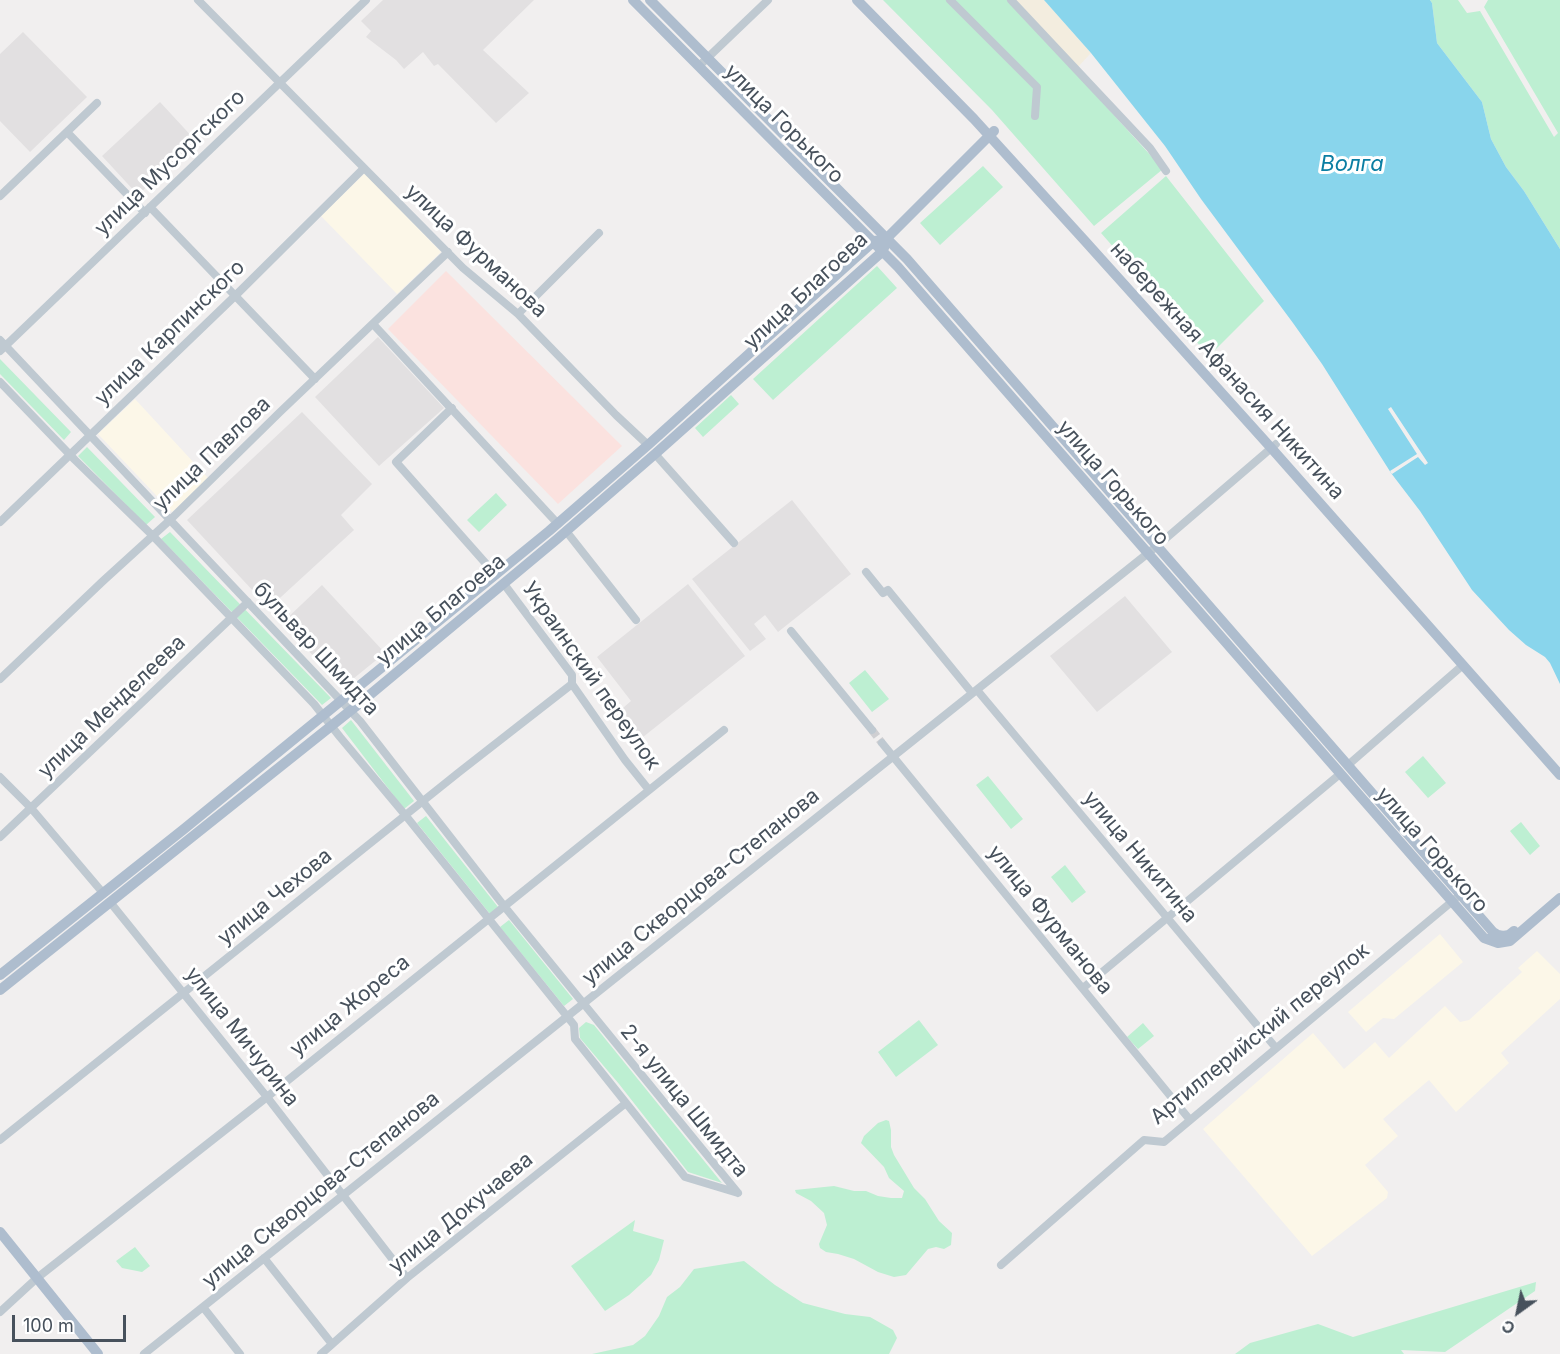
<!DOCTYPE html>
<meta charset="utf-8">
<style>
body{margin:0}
#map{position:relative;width:1560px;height:1354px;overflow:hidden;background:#f1efef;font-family:Inter,sans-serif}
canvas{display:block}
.north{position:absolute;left:1488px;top:1282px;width:60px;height:60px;-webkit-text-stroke:4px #fff;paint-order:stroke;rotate:213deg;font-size:16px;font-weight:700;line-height:24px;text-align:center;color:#47515c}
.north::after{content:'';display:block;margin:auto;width:21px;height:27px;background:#47515c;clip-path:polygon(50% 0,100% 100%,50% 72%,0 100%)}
.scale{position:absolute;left:12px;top:1315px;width:114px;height:27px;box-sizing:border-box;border:3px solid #47515c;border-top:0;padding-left:8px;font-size:18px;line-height:21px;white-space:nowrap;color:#47515c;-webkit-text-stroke:4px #fff;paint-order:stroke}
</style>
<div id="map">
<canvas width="1560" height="1354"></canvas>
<div class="north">С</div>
<div class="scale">100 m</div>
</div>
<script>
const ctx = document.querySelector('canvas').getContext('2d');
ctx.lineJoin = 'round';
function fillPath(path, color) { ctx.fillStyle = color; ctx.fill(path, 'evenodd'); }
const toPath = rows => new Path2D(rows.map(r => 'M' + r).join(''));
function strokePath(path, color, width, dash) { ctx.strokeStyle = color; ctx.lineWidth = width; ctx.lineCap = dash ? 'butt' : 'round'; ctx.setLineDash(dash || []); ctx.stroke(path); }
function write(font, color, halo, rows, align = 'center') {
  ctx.font = font + ' Inter,sans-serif'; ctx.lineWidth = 6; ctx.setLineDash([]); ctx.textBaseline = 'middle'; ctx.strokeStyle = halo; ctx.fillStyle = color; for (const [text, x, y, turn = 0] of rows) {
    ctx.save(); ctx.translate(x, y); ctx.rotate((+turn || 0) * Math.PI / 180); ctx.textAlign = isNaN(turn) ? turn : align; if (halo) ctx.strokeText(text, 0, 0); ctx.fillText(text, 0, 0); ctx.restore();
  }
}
fillPath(toPath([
 [365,173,441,252,397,294,321,216],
 [135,399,208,478,172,512,98,434],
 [1440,934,1463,962,1394,1019,1383,1018,1366,1032,1348,1012],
 [1537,951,1560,974,1560,999,1501,1053,1509,1063,1456,1112,1429,1080,1383,1119,1398,1136,1365,1165,1388,1192,1387,1198,1312,1256,1203,1129,1313,1033,1344,1069,1375,1042,1389,1058,1445,1006,1460,1022,1469,1020,1522,972,1518,968]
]), '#fcf7e8');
fillPath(toPath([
 [383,0,534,0,483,50,529,93,496,123,438,64,434,66,423,52,404,69,396,60,366,37,371,31,361,21],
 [23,32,87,97,30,152,0,121,0,54],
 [160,102,196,141,138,195,102,156],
 [378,337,444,408,379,466,315,397],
 [302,412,372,484,341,515,354,530,269,608,187,520],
 [792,500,851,574,778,632,765,615,754,624,766,639,750,651,692,579],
 [688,584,745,656,638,741,616,714,631,701,597,657],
 [322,585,385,653,343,687,282,623],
 [1125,596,1172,652,1097,712,1050,656]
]), '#e2e0e1');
fillPath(toPath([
 [446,271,622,446,558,504,388,329]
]), '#fbe2df');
fillPath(toPath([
 [883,0,1009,0,1163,169,1094,226,992,110],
 [1430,0,1458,0,1467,13,1480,11,1554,137,1558,133,1484,7,1488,0,1560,0,1560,249,1524,191,1506,167,1491,139,1482,102,1437,43,1432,3],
 [983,166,1003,187,940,245,920,223],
 [1166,176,1264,301,1209,356,1101,233],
 [877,266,897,288,773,400,753,379],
 [0,359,71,432,64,440,0,374],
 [731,395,739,404,703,437,695,428],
 [87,447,155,517,146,525,78,456],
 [496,493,507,505,479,532,467,520],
 [170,532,331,698,322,705,161,539],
 [865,670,889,699,872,712,849,683],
 [351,720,414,801,404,809,342,728],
 [1423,756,1446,783,1428,798,1405,772],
 [988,776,1023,819,1011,829,976,785],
 [426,816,498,907,490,914,417,823],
 [1521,822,1540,846,1530,855,1510,831],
 [1065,865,1086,892,1072,903,1051,877],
 [509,920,573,999,564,1006,500,927],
 [919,1020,938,1045,896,1077,878,1052],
 [586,1022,594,1025,722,1183,688,1172,619,1084,580,1038,579,1028],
 [1143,1023,1154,1036,1138,1049,1127,1037],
 [886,1120,889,1121,891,1130,891,1147,894,1155,914,1188,925,1199,939,1221,952,1233,951,1245,944,1249,936,1247,928,1249,906,1275,894,1277,878,1272,854,1259,838,1254,826,1252,820,1248,819,1244,827,1225,824,1213,811,1201,796,1193,795,1190,834,1186,854,1191,866,1191,878,1196,891,1198,902,1198,904,1191,889,1178,884,1167,861,1143,864,1136,878,1123],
 [635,1220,633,1231,664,1240,659,1260,651,1275,629,1295,605,1311,571,1266],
 [135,1247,150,1266,142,1272,122,1268,116,1261],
 [744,1261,775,1285,803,1303,845,1314,870,1317,893,1330,897,1338,889,1354,592,1354,633,1345,645,1336,659,1316,667,1297,680,1287,694,1269],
 [1536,1282,1535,1291,1445,1352,1401,1350,1404,1354,1235,1354,1250,1343,1318,1324,1353,1337]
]), '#bdefd2');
fillPath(toPath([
 [1013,0,1044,0,1091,53,1077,68]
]), '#f3eddf');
fillPath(toPath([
 [1044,0,1430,0,1432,3,1437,43,1482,102,1491,139,1506,167,1524,191,1560,249,1560,684,1550,663,1545,657,1526,645,1509,630,1472,590,1420,511,1391,473,1322,364,1293,323,1201,199,1165,146,1091,53]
]), '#89d5ec');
fillPath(toPath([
 [1391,407,1428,463,1425,465,1418,457,1392,474,1391,473,1390,471,1417,454,1388,409]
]), '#f1efef');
strokePath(toPath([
 [872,730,882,743]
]), '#cfcfd2', 8, [8, 4]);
strokePath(toPath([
 [198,0,463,268,518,314,616,415,648,445],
 [950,0,1037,87,1035,116],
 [1011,0,1150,148,1166,171],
 [699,66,768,0],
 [67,132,145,213],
 [0,196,97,103],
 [150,207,315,379],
 [518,314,599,233],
 [373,324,558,524],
 [0,340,360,721,504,906,738,1193],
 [0,351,366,0],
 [0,382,75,460,153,536,314,704,340,737,406,816,574,1025,575,1039,685,1177,738,1193],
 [452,408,396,462,496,575],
 [655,454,734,543],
 [0,522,235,296,364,168],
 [566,531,636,620],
 [866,572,883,593,888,590,972,693],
 [504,584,572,675,572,684,625,760,649,790],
 [791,631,872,730],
 [0,679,103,581,170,520,280,412,448,252],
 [977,690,1276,1048],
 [882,743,1190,1120],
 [1348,765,1463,665],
 [0,777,31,808,103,893],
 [0,837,248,602],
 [110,902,267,1097,407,1278],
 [1083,988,1340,774],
 [0,1140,458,773,572,684],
 [264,1258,332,1344],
 [1001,1265,1144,1140,1164,1142,1455,899],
 [203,1307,240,1354],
 [0,1312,37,1278,267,1097,724,730],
 [144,1354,1157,546,1276,444],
 [321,1354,407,1278,626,1103]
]), '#bfc9d1', 8);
strokePath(toPath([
 [633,0,898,267,1484,938,1498,943,1510,941,1560,898],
 [650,0,907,259,1493,932,1498,935,1503,936,1509,935,1514,931],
 [857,0,974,119,1085,241,1273,450,1560,775],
 [0,975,184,829,549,531,648,445,874,241,881,240],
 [0,990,360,703,556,540,655,454,883,251,887,238,994,131],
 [0,1232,98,1354]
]), '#aebdce', 10);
write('21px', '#47515c', '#fff', [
 ["улица Горького",784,124,45],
 ["улица Мусоргского",170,163,-44],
 ["улица Фурманова",476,251,43],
 ["улица Благоева",806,291,-43],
 ["улица Карпинского",170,333,-44],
 ["набережная Афанасия Никитина",1227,371,48],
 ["улица Павлова",212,454,-44],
 ["улица Горького",1113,483,49],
 ["улица Благоева",441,610,-40],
 ["бульвар Шмидта",316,649,47],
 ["Украинский переулок",591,676,55],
 ["улица Менделеева",112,707,-44],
 ["улица Горького",1432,850,49],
 ["улица Никитина",1140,857,50],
 ["улица Скворцова-Степанова",701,887,-39],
 ["улица Чехова",275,897,-39],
 ["улица Фурманова",1050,920,51],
 ["улица Жореса",350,1006,-39],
 ["Артиллерийский переулок",1260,1034,-39],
 ["улица Мичурина",242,1037,52],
 ["2-я улица Шмидта",684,1101,51],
 ["улица Скворцова-Степанова",321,1190,-39],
 ["улица Докучаева",461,1213,-39]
]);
write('italic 22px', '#0b7ea3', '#fff', [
 ["Волга",1352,164]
]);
</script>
